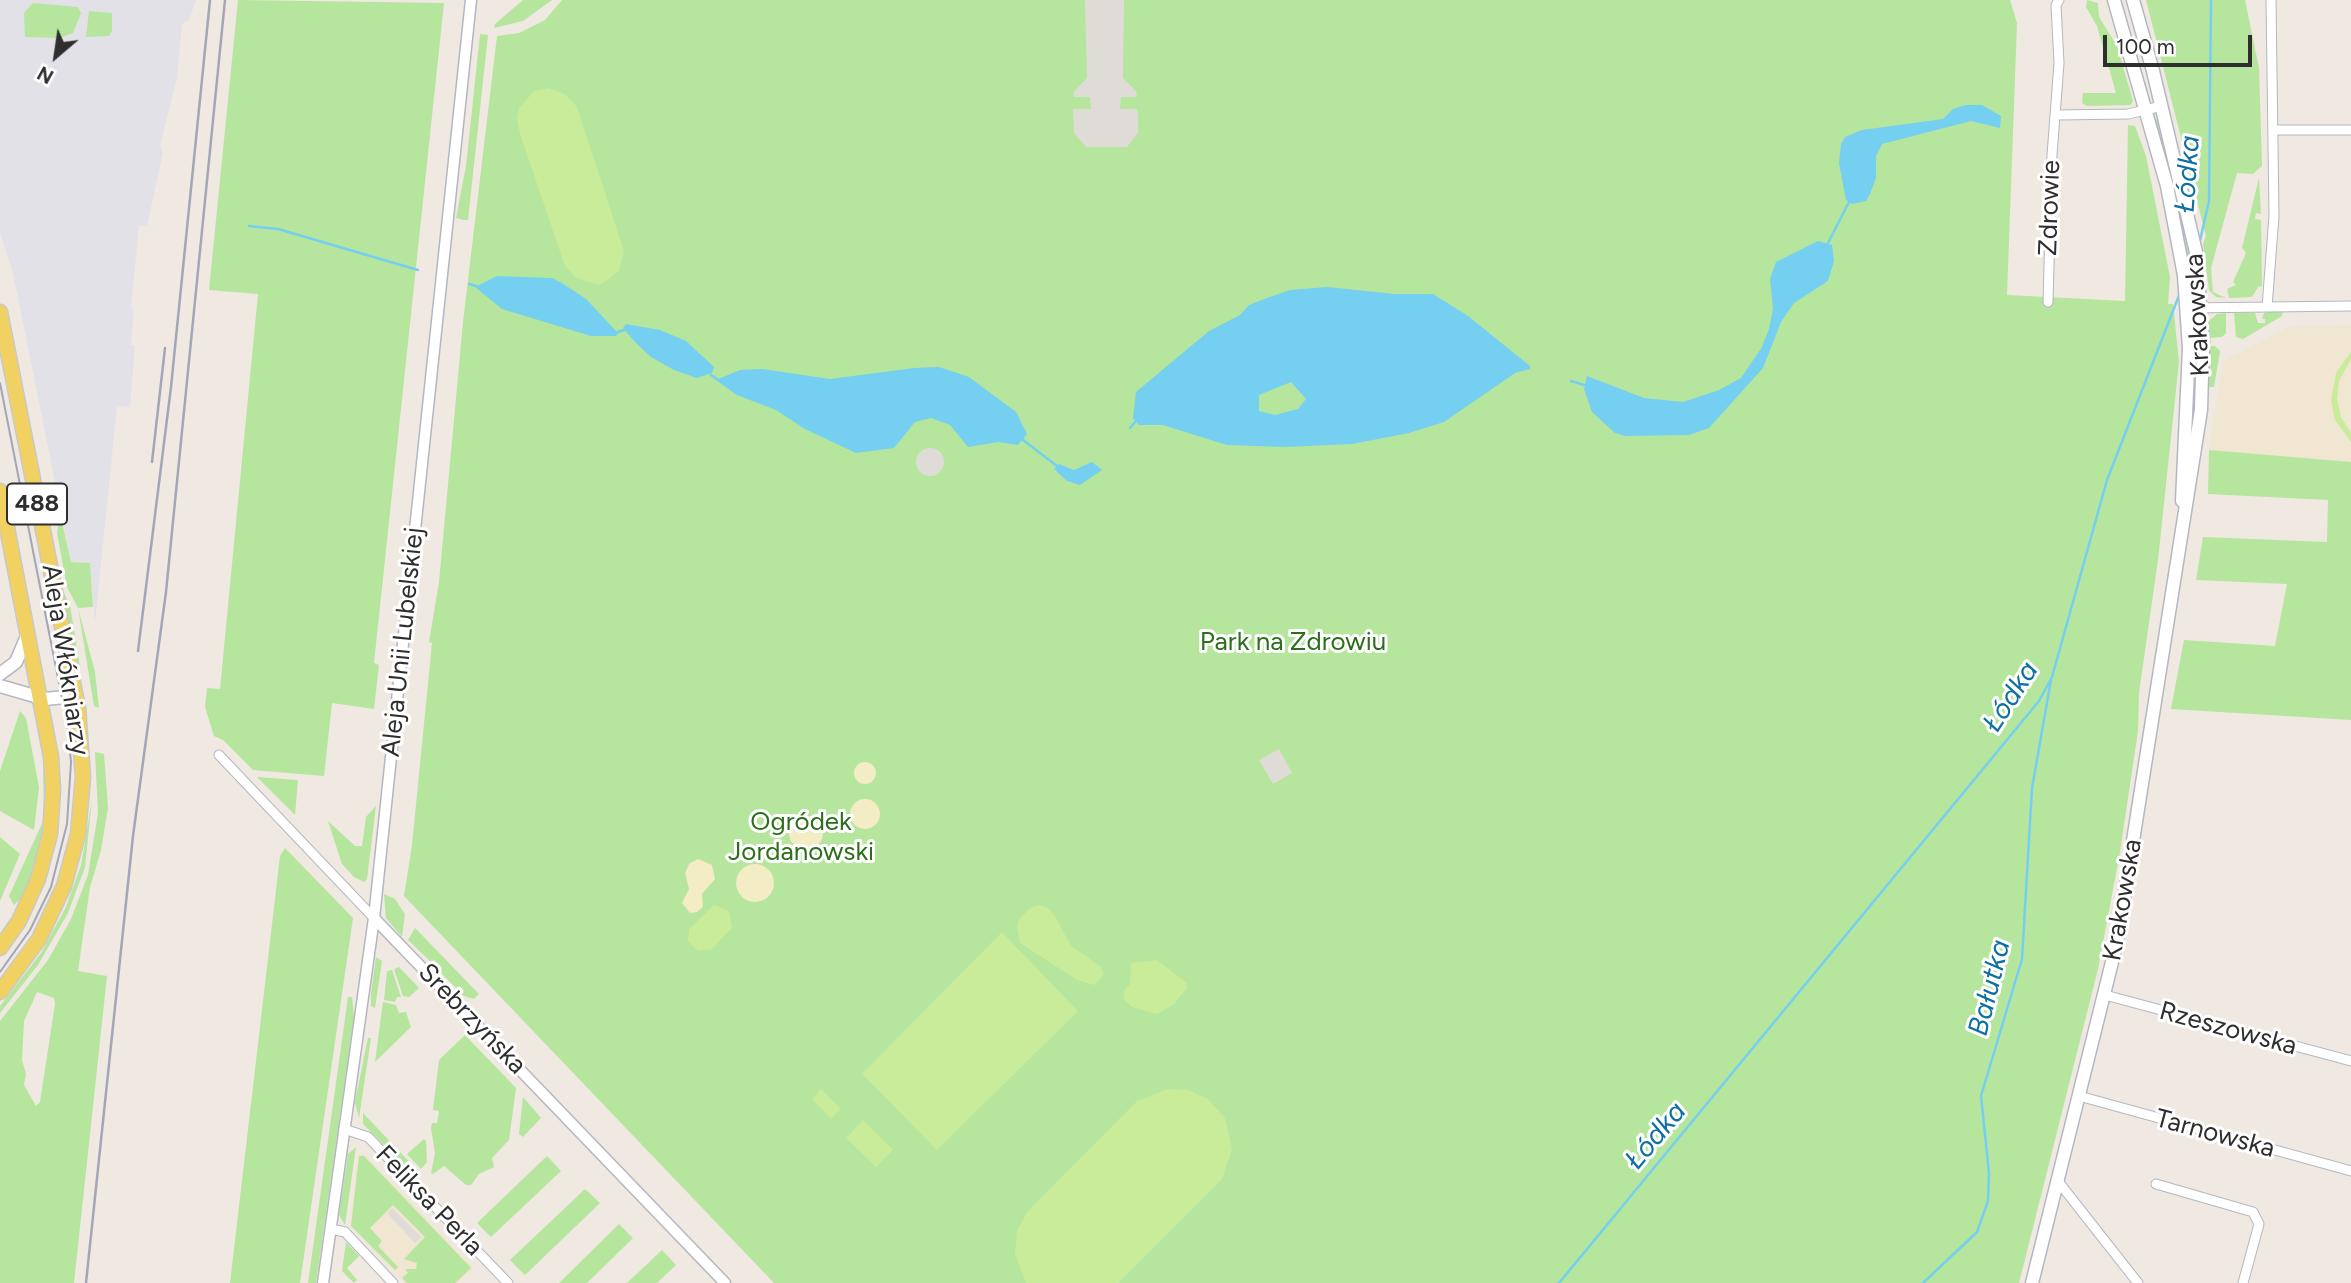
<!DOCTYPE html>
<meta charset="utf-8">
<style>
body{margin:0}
#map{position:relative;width:2351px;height:1283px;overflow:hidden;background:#efe9e1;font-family:Figtree,sans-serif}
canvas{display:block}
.north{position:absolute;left:21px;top:21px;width:70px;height:70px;-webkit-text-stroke:5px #fff;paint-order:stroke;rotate:209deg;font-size:19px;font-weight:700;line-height:28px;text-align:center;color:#2e2e2e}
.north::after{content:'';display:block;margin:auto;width:24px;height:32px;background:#2e2e2e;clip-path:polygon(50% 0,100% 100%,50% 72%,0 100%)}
.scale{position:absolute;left:2103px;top:35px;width:149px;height:32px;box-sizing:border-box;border:4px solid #2e2e2e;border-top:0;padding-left:9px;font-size:21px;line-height:24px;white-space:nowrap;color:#2e2e2e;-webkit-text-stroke:5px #fff;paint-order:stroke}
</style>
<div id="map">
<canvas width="2351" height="1283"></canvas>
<div class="north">N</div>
<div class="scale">100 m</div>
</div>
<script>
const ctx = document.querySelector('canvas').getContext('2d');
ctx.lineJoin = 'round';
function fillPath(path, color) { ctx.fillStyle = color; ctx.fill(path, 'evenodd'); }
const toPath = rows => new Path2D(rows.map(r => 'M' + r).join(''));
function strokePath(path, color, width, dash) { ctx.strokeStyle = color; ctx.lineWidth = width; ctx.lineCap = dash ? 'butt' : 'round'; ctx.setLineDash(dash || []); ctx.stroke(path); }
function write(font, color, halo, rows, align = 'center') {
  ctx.font = font + ' Figtree,sans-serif'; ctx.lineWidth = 6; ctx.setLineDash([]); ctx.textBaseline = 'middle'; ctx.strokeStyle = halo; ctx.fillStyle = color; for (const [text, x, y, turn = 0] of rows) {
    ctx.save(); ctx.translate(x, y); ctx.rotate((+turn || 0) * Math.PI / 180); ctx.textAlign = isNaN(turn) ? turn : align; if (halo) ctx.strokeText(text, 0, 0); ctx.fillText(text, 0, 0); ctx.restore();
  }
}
fillPath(toPath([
 [0,0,196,0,189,20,182,24,177,78,160,146,163,152,147,226,139,226,131,308,134,309,131,345,135,346,130,407,117,406,95,622,90,563,71,562,13,273,0,233]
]), '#e3e1e8');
fillPath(toPath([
 [2351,325,2351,463,2209,450,2223,361,2289,327],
 [358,1154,365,1154,474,1268,459,1283,405,1283,350,1226]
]), '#f0e6d1');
fillPath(toPath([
 [238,0,444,3,374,663,379,665,374,709,332,703,324,776,253,770,223,740,214,736,205,707,207,688,220,689,258,294,209,290],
 [523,0,552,0,523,21,494,28,495,24],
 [562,0,2010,0,2017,23,2007,295,2125,301,2128,125,2135,126,2146,156,2170,277,2168,304,2173,304,2179,362,2158,560,2139,693,2138,731,2120,852,2098,969,2019,1283,774,1283,404,896,412,845,432,643,429,642,439,582,463,322,497,36,519,33,545,20],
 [2087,0,2098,3,2099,17,2117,46,2133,101,2131,105,2087,106,2082,103,2083,93,2116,93,2097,26,2086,7],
 [2146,0,2245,0,2259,68,2262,166,2253,174,2237,173,2211,268,2213,292,2226,298,2216,297,2209,290,2203,244,2206,236],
 [33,3,78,7,81,13,73,33,59,38,25,37,24,13],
 [89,11,112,13,112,31,109,36,86,37],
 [480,34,488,35,468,220,464,220,456,218,466,166],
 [2154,117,2157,120,2170,161,2186,230,2195,296,2192,294,2177,203],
 [2259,178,2261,214,2256,213,2255,219,2261,220,2262,286,2258,287,2252,297,2229,298,2227,289,2236,285,2233,282,2246,253,2242,248],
 [2283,310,2282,316,2243,339,2236,337,2234,313,2255,313,2258,323,2265,323,2265,319,2262,319,2264,313],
 [2226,313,2226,333,2222,337,2208,338,2209,321,2217,314],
 [2208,346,2215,346,2220,351,2214,387,2209,387],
 [2209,450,2351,462,2351,720,2171,709,2184,640,2275,646,2287,584,2196,580,2203,537,2327,542,2328,500,2208,494],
 [60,513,71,562,90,563,93,607,78,608,95,672,99,708,94,706,78,608,67,587,57,533],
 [63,591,70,605,80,667,77,668],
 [20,711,26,718,39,787,34,830,0,811,0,771],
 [35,731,45,778,46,804,43,836,34,873,24,895,14,905,9,896,44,819,43,769],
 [95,752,104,754,108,808,101,850,90,887,78,971,107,976,74,1283,0,1283,0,1021,48,960,71,919,88,875,98,813],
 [37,992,54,998,55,1004,40,1102,36,1106,24,1085,26,1074,22,1060,24,1021],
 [257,777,298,780,295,815],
 [92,799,85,867,68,913,38,965,0,1013,0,1006,41,953,66,907,81,865],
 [376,806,367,879,364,882,354,877,342,864,328,821,355,846,362,846,366,817],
 [0,837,20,854,0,901],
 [285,848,353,918,300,1283,230,1283,280,856],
 [384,894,395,899,405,914,402,937,386,918],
 [415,928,479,994,474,999,464,996,440,972,442,968,434,960,431,962,408,940],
 [376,957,382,961,375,1008,371,1006,371,992],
 [399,967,419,988,409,997,403,996,394,969],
 [392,970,401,997,397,997,395,1002,384,1000,387,971],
 [348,997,352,997,354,1016,316,1283,308,1283],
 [383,1002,396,1005,399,1013,406,1012,411,1027,375,1062],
 [465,1035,516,1088,509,1140,492,1158,494,1167,479,1174,471,1185,466,1185,444,1166,433,1174,431,1173,435,1153,431,1128,432,1123,437,1123,439,1111,433,1110,439,1060],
 [368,1038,371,1038,359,1118,355,1102],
 [523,1097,541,1118,523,1137,519,1134],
 [363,1113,419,1172,413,1174,363,1124],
 [424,1139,426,1141,427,1162,421,1169,407,1154],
 [356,1147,345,1225,339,1215,348,1154],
 [359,1156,364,1156,471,1268,455,1283,407,1283,402,1278,408,1273,405,1269,416,1269,417,1263,404,1259,425,1237,393,1205,370,1228,382,1241,378,1246,398,1267,395,1270,351,1226],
 [547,1156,561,1171,491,1237,477,1223],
 [585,1189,600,1203,525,1275,510,1260],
 [619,1224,633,1238,587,1283,559,1283],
 [346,1242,359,1256,347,1268,357,1280,354,1283,342,1271],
 [662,1250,676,1265,657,1283,627,1283]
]), '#b6e59e');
fillPath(toPath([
 '854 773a11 11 0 1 1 22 0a11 11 0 1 1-22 0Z',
 '850 814a15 15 0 1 1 30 0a15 15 0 1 1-30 0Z',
 '789 833a17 17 0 1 1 34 0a17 17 0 1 1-34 0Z',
 [698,859,712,865,715,879,702,894,703,907,697,912,690,913,682,903,689,889,685,873,689,864],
 '736 883a19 19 0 1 1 38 0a19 19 0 1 1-38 0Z'
]), '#f3ecc5');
fillPath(toPath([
 [549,88,566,95,577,107,624,251,619,271,600,285,576,278,565,266,521,137,517,120,519,108,534,91],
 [2351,352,2351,359,2339,381,2337,399,2341,417,2351,433,2351,442,2335,420,2331,400,2336,373],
 [714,905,729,911,732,928,712,949,698,951,688,941,689,929],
 [1038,905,1048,908,1055,916,1071,946,1100,966,1104,974,1095,985,1077,980,1020,943,1017,925,1019,919,1030,908],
 [1002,932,1078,1011,937,1150,862,1074],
 [1157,960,1187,983,1187,988,1174,1004,1157,1014,1132,1007,1124,1000,1124,991,1130,984,1131,963],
 [821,1089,841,1109,831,1119,812,1099],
 [1168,1089,1188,1090,1208,1099,1225,1118,1232,1150,1222,1179,1118,1283,1026,1283,1015,1254,1017,1231,1027,1212,1137,1101],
 [863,1120,893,1150,876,1167,846,1138]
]), '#c9ec9a');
fillPath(toPath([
 [1085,0,1124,0,1123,78,1136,91,1137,97,1121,97,1120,109,1137,109,1138,114,1138,133,1127,147,1086,147,1074,133,1073,109,1091,109,1090,97,1074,97,1074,91,1087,78],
 '916 462a14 14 0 1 1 28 0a14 14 0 1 1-28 0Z',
 [1279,749,1292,773,1273,784,1259,760],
 [392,1208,421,1237,415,1243,387,1213]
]), '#dfdcd8');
fillPath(toPath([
 [1966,105,1982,105,2001,116,2000,128,1971,121,1882,144,1876,156,1876,178,1870,194,1866,201,1852,204,1846,200,1839,163,1841,144,1845,137,1862,130,1943,119,1953,109],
 [1818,241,1832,245,1834,261,1828,281,1794,303,1781,322,1763,368,1709,428,1689,435,1625,436,1615,433,1592,412,1584,389,1587,376,1644,398,1683,402,1719,390,1741,378,1762,347,1769,329,1773,309,1770,279,1776,262],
 [497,276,552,278,562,283,586,299,618,333,616,336,591,336,502,309,475,287],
 [1327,287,1395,294,1433,294,1468,316,1530,366,1530,369,1515,373,1444,422,1409,433,1352,444,1285,447,1227,445,1163,425,1139,425,1133,418,1136,392,1209,331,1240,315,1249,305,1267,298,1290,290],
 [1291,382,1306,399,1298,409,1275,415,1259,411,1259,395],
 [626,324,660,330,686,341,714,367,712,373,697,378,674,370,651,357,636,343,623,328],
 [939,367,969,377,1016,412,1027,434,1018,445,998,442,968,447,950,425,931,418,915,422,894,448,856,453,805,429,776,410,737,395,716,380,740,370,762,369,830,379,914,368],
 [1092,462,1102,470,1080,485,1067,481,1054,469,1059,464,1074,470]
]), '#75cff0');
strokePath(toPath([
 [249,226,278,229,418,270],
 [1828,243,1849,202],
 [2199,245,2209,201,2211,0],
 [469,284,476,286],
 [618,332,624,330],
 [711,375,717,379],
 [1571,381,1584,385],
 [1130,428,1136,421],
 [1023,440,1057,466],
 [1559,1283,2039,701,2052,677,2107,480,2180,293],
 [1923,1283,1977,1232,1988,1201,1989,1173,1981,1096,2022,959,2032,788,2051,680]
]), '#75cff0', 2.5);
const minor = toPath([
 [2055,115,2128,114,2162,106],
 [2273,130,2351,130],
 [2048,302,2052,155,2059,63,2056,5,2059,0],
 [2267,307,2274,216,2271,0],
 [2187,308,2351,306],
 [219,755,374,918],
 [2105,995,2351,1061],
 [2079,1096,2351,1171],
 [344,1129,368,1137,508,1283],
 [2057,1180,2138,1283],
 [2156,1184,2253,1212,2259,1224,2243,1283],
 [331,1229,345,1232,393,1283]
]);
const tertiary = toPath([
 [374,918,725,1283],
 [323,1283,374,918,471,0]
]);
const secondary = toPath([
 [2114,0,2167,186,2184,275,2189,348,2182,501],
 [0,674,16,662,27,636],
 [0,686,45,699,75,696],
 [2032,1283,2117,942,2201,410,2203,342,2196,252,2153,71,2133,0]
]);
const primary = toPath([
 [0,312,78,708,83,777,78,834,64,886,39,939,0,992],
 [0,491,51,757,53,790,50,834,38,879,19,921,0,948]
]);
strokePath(minor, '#b4b7c1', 11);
strokePath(tertiary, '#b4b7c1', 13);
strokePath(secondary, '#b4b7c1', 15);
strokePath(primary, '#c9c9c9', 17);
strokePath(minor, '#fff', 9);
strokePath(tertiary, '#fff', 10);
strokePath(secondary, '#fff', 12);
strokePath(primary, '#f2d163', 14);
strokePath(toPath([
 [0,383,67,724,71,762,67,824,51,887,30,930,0,972]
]), '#a3a6b8', 2);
strokePath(toPath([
 [152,462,165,348],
 [138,651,171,387,210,0],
 [86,1283,133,836,166,592,225,0]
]), '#a3a6b8', 2.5);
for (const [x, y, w] of [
 [37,504,60]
]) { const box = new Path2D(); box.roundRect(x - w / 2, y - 20.5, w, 41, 5); ctx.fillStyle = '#fff'; ctx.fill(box); strokePath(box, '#2e2e2e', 2); }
write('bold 24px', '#2e2e2e', null, [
 ["488",37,504]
]);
write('26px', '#2e2e2e', '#fff', [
 ["Zdrowie",2050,208,-88],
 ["Krakowska",2198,315,-93],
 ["Aleja Unii Lubelskiej",403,642,-84],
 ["Aleja Włókniarzy",65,660,81],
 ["Krakowska",2123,900,-80],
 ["Srebrzyńska",472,1019,46],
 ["Rzeszowska",2228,1029,15],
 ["Tarnowska",2215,1134,15],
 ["Feliksa Perla",429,1201,46]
]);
write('26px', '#2c6e1b', '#fff', [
 ["Park na Zdrowiu",1293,642],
 ["Ogródek",801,822],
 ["Jordanowski",801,852]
]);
write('italic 28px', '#0d6fa3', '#fff', [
 ["Łódka",2188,174,-86],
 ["Łódka",2011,697,-57],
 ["Bałutka",1990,988,-76],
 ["Łódka",1656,1136,-50]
]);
</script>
